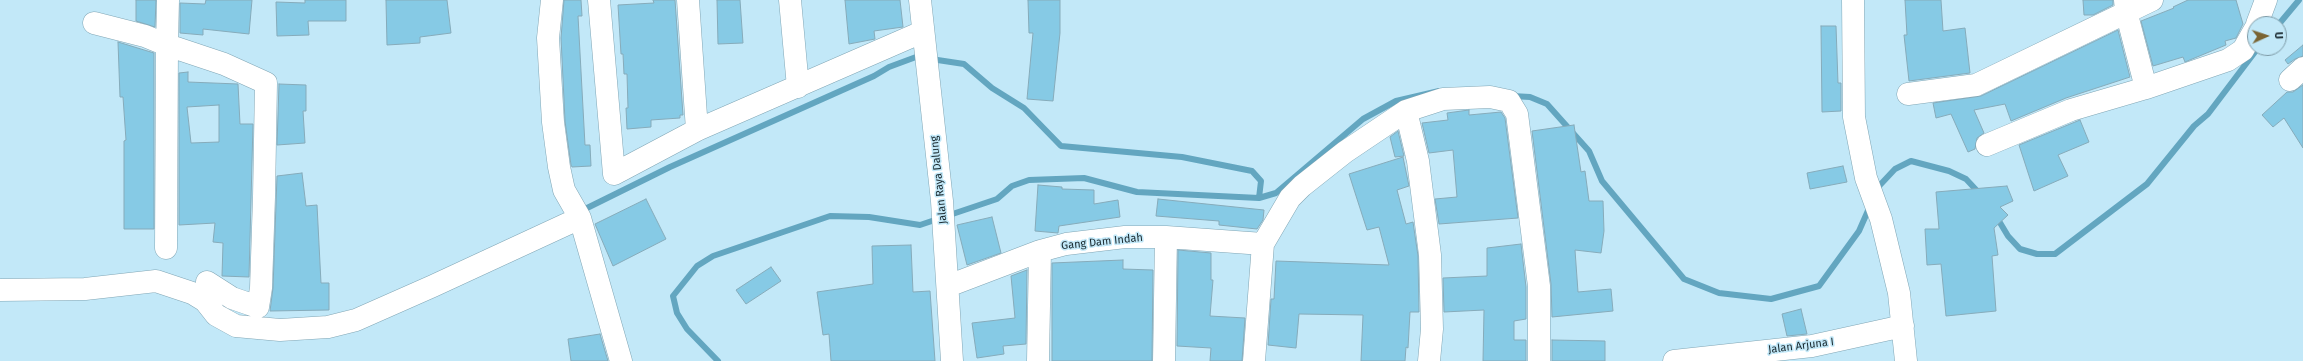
<!DOCTYPE html>
<style>
body{margin:0}
#map{position:relative;width:2303px;height:361px;overflow:hidden;background:#c2e8f8;font-family:"Fira Sans",sans-serif}
canvas{display:block}
.north{position:absolute;left:2247px;top:16px;width:40px;height:40px;box-sizing:border-box;background:#c2e8f8;border:1px solid #7e9ba7;border-radius:50%;rotate:87deg;font-size:11px;font-weight:700;line-height:16px;text-align:center;color:#19282e}
.north::after{content:'';display:block;margin:auto;width:14px;height:18px;background:#7a6433;clip-path:polygon(50% 0,100% 100%,50% 72%,0 100%)}
</style>
<div id="map">
<canvas width="2303" height="361"></canvas>
<div class="north">U</div>
</div>
<script>
const ctx = document.querySelector('canvas').getContext('2d');
ctx.lineJoin = 'round';
const toPath = rows => new Path2D(rows.map(r => 'M' + r).join(''));
function strokePath(path, color, width, dash) { ctx.strokeStyle = color; ctx.lineWidth = width; ctx.lineCap = dash ? 'butt' : 'round'; ctx.setLineDash(dash || []); ctx.stroke(path); }
function fillPath(path, color) { ctx.fillStyle = color; ctx.fill(path, 'evenodd'); }
function write(font, color, halo, rows, align = 'center') {
  ctx.font = font + ' "Fira Sans",sans-serif'; ctx.lineWidth = 3; ctx.setLineDash([]); ctx.textBaseline = 'middle'; ctx.strokeStyle = halo; ctx.fillStyle = color; for (const [text, x, y, turn = 0] of rows) {
    ctx.save(); ctx.translate(x, y); ctx.rotate((+turn || 0) * Math.PI / 180); ctx.textAlign = isNaN(turn) ? turn : align; if (halo) ctx.strokeText(text, 0, 0); ctx.fillText(text, 0, 0); ctx.restore();
  }
}
strokePath(toPath([
 [2279,24,2299,0],
 [931,59,964,64,992,88,1024,108,1061,146,1182,157,1252,171,1261,181,1259,198],
 [1512,96,1530,97,1547,104,1589,151,1602,181,1684,279,1719,293,1771,299,1819,286,1859,231,1870,206],
 [1877,190,1880,185,1895,169,1911,161,1949,171,1966,179,1980,194],
 [581,211,670,167,874,76,889,67,916,57,922,58],
 [1996,216,2008,236,2020,249,2037,254,2055,254,2147,184,2194,126,2208,114,2258,48],
 [718,361,687,329,677,313,673,296,697,266,713,256,830,216,869,217,920,225,997,199,1012,186,1029,180,1084,178,1137,192,1259,198,1276,193,1363,119,1396,101,1439,91]
]), '#63a6c0', 6);
const building = toPath([
 [136,0,156,0,155,27,136,21,136,0],
 [206,0,252,0,249,34,203,29,203,35,180,33,180,3,205,4,206,0],
 [305,0,346,0,346,21,308,21,309,35,277,36,276,2,305,3,305,0],
 [386,0,447,0,451,33,420,37,420,43,387,45,386,0],
 [564,0,581,0,582,16,578,16,585,145,590,145,591,166,572,167,571,165,565,121,561,38,564,0],
 [653,0,675,0,683,115,680,115,680,118,651,120,651,127,627,129,626,108,628,108,627,74,624,74,623,54,621,54,618,5,654,3,653,0],
 [717,0,740,0,743,43,718,44,717,0],
 [845,0,900,0,903,27,874,31,875,39,849,44,845,0],
 [1028,0,1060,0,1060,33,1053,101,1027,99,1033,33,1029,33,1028,0],
 [1905,0,1941,0,1943,31,1965,28,1970,73,1909,81,1904,35,1907,35,1905,0],
 [2083,0,2113,0,2113,5,2093,15,2084,15,2083,0],
 [2188,0,2236,0,2243,24,2236,38,2225,41,2226,45,2185,62,2183,57,2153,66,2141,21,2174,8,2173,7,2188,0],
 [1821,26,1836,26,1838,83,1841,83,1841,111,1822,112,1821,26],
 [2118,30,2130,77,2066,98,2011,121,2005,104,1974,110,1984,133,1977,138,1975,149,1968,152,1951,114,1936,118,1933,103,1981,96,2118,30],
 [118,42,154,53,154,229,124,229,124,141,126,140,123,97,120,97,118,42],
 [2303,45,2303,56,2295,59,2288,64,2285,60,2303,45],
 [188,72,188,82,238,84,240,124,253,124,249,277,222,276,223,243,213,242,215,223,179,225,179,73,188,72],
 [219,105,219,142,191,143,187,107,219,105],
 [279,84,306,85,306,111,303,111,305,143,277,145,279,84],
 [2303,85,2303,148,2284,118,2273,127,2262,115,2287,92,2293,92,2303,85],
 [1469,110,1469,115,1501,112,1505,118,1518,218,1439,224,1435,199,1457,197,1453,150,1429,153,1422,123,1448,120,1447,113,1469,110],
 [2080,120,2089,142,2058,155,2068,176,2034,191,2019,145,2080,120],
 [1574,125,1581,172,1585,171,1589,201,1603,201,1604,231,1601,253,1575,250,1578,292,1611,289,1613,311,1552,317,1551,284,1532,131,1574,125],
 [1398,131,1404,156,1395,157,1390,137,1398,131],
 [1403,157,1409,186,1397,190,1406,224,1413,222,1418,256,1419,312,1410,312,1408,348,1406,347,1405,361,1361,361,1363,315,1299,314,1296,348,1268,345,1271,299,1274,299,1276,261,1389,265,1379,227,1367,230,1349,174,1403,157],
 [1843,166,1847,182,1810,189,1807,173,1843,166],
 [302,173,306,206,317,205,321,283,329,283,329,310,270,311,273,288,277,176,302,173],
 [1038,185,1062,187,1062,189,1094,190,1094,204,1118,200,1120,217,1059,226,1058,233,1035,231,1038,185],
 [2007,186,2013,201,2000,207,2008,215,1994,228,1998,255,1992,256,1996,311,1946,316,1941,264,1927,265,1925,229,1939,229,1936,192,2007,186],
 [646,199,666,239,613,266,595,224,646,199],
 [1158,199,1264,210,1263,220,1257,229,1219,225,1219,221,1156,216,1158,199],
 [992,217,1001,253,967,265,957,225,992,217],
 [1521,244,1526,287,1526,319,1514,321,1514,340,1526,340,1526,361,1483,361,1484,310,1444,312,1443,278,1487,276,1487,248,1521,244],
 [911,245,913,292,930,291,935,361,831,361,829,334,823,335,817,292,873,284,872,246,911,245],
 [1178,250,1211,253,1211,280,1213,280,1210,316,1245,318,1242,361,1210,361,1211,348,1177,346,1178,250],
 [1123,260,1123,269,1153,270,1152,361,1052,361,1052,263,1123,260],
 [771,267,781,281,746,304,736,290,771,267],
 [1027,270,1026,344,1003,346,1004,354,977,358,972,323,1015,318,1011,276,1027,270],
 [1801,309,1807,334,1787,336,1782,314,1801,309],
 [600,334,608,361,571,361,568,339,600,334],
 [1552,340,1605,341,1605,361,1552,361,1552,340]
]);
fillPath(building, '#86cae5');
strokePath(building, '#86abba', 1);
const minor = toPath([
 [168,0,167,45,224,64,266,83,264,197,261,288,258,307,232,298,207,282],
 [552,0,548,38,553,122,559,167,564,190,580,218,621,361],
 [599,0,614,174,697,130,922,32],
 [688,0,697,130],
 [790,0,798,87],
 [920,0,942,201,952,361],
 [1853,0,1854,117,1866,178,1881,219,1899,293,1906,361],
 [94,23,145,36,167,45,166,248],
 [2257,24,2266,0],
 [2290,80,2303,68],
 [2146,88,2228,60,2243,50,2255,29],
 [1908,94,1976,85,2152,0],
 [1406,111,1418,161,1430,255,1432,329,1429,361],
 [1987,145,2071,110,2146,88,2126,11,2125,0],
 [948,286,1040,251,1066,244,1125,237,1166,237,1263,244],
 [0,290,85,289,156,281,192,293,205,301,216,315,236,326,280,330,328,327,356,320,433,286,580,218],
 [1038,361,1040,251],
 [1164,361,1166,237],
 [1254,361,1263,244,1290,198,1302,186,1345,152,1406,111,1443,99,1490,97,1509,101,1517,114,1539,286,1539,361],
 [1674,361,1812,346,1903,326]
]);
strokePath(minor, '#81a6b5', 23);
strokePath(minor, '#fff', 22);
write('11px', '#19282e', '#c2e8f8', [
 ["Jalan Raya Dalung",939,180,-96],
 ["Gang Dam Indah",1102,242,-6],
 ["Jalan Arjuna I",1801,346,-7]
]);
</script>
